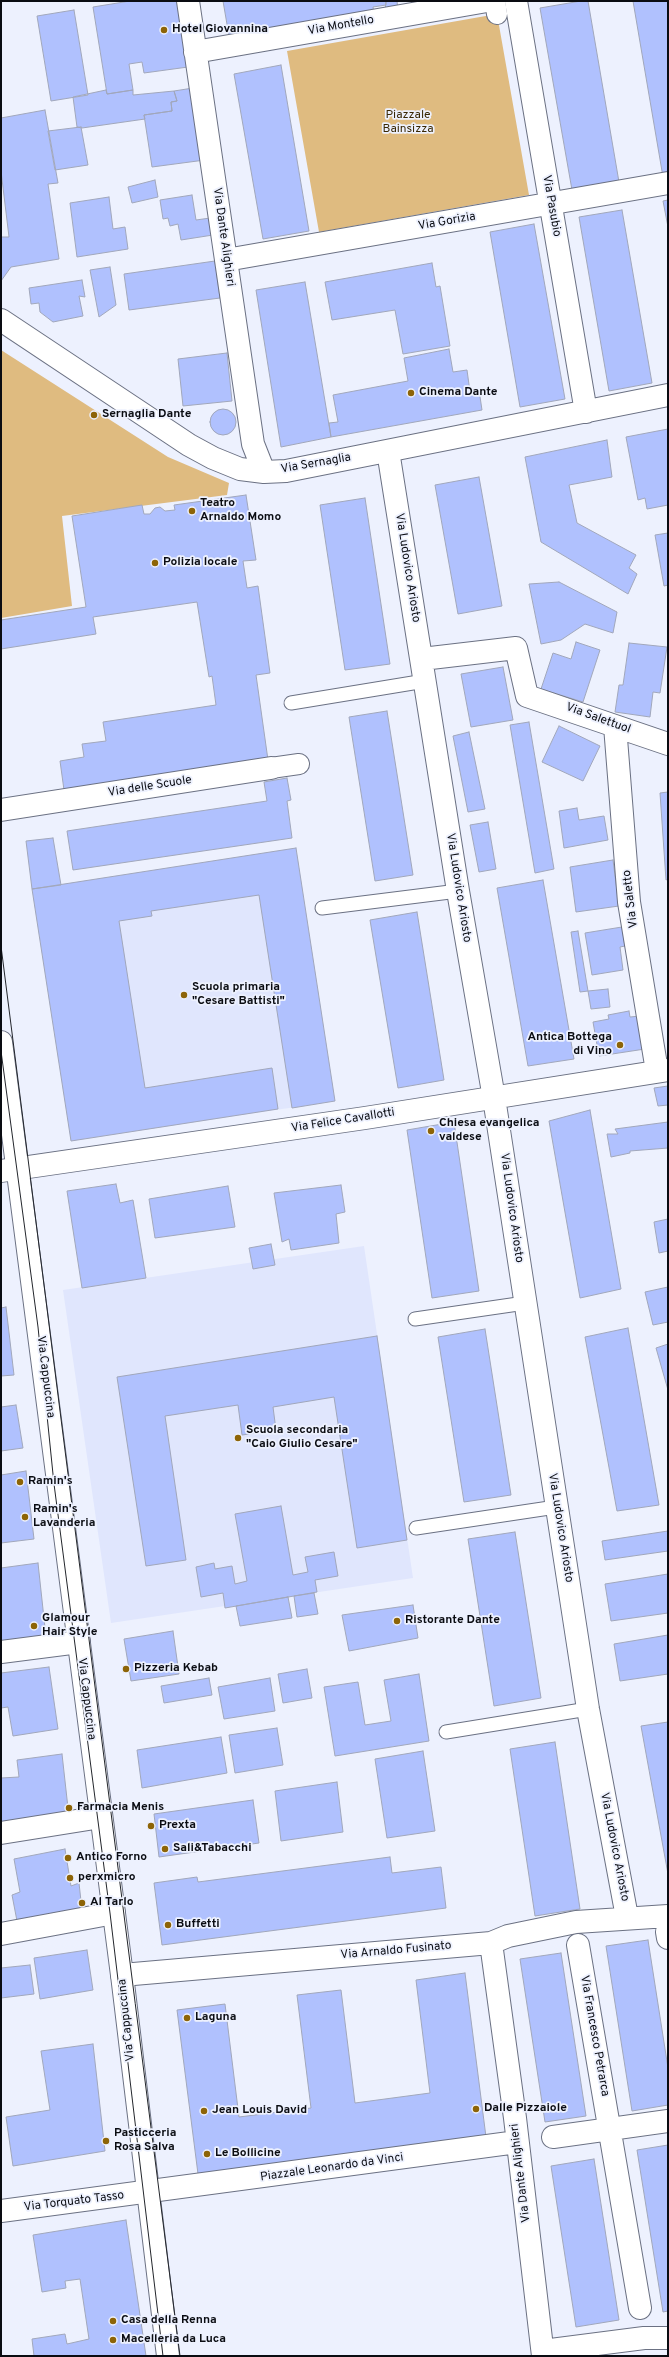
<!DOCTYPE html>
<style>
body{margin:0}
#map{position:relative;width:669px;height:2357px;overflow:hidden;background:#edf1fe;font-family:Overpass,sans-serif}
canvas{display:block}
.frame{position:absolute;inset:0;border:2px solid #0a0c12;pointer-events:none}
</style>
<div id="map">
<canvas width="669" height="2357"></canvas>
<div class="frame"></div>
</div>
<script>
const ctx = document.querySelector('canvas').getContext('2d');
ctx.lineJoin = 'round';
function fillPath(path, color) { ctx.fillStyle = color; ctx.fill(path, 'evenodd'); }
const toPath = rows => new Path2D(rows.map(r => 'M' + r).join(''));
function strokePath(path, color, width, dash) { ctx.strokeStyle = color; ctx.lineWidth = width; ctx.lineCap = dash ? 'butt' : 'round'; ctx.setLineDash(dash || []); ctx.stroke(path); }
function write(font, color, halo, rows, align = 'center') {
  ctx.font = font + ' Overpass,sans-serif'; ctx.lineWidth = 3.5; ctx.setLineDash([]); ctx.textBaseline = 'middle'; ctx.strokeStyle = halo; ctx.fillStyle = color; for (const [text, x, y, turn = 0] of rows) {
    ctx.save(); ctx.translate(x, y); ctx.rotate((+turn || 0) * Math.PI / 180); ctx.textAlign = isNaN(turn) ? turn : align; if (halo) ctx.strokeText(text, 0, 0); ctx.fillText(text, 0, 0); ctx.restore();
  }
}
fillPath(toPath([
 [296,848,335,1101,71,1141,32,889],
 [364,1246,413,1578,111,1623,63,1290]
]), '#e0e6fd');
fillPath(toPath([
 [497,14,529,195,319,232,287,51],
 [1,350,168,457,229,483,227,495,62,516,72,606,1,618]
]), '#dfbb80');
const building = toPath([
 [178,1,188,67,144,73,142,62,129,64,133,90,107,94,93,7,130,1,178,1],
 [223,1,386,1,386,5,373,7,374,13,229,36,223,1],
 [386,1,397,1,398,10,385,11,386,1],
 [581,1,588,1,619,182,572,190,540,8,581,1],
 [633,1,668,1,668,176,663,177,633,1],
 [74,10,88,95,51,101,37,16,74,10],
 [281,65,309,231,263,239,234,74,281,65],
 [193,88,205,160,152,167,144,115,172,111,171,102,177,101,174,91,193,88],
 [106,90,107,94,133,90,133,95,174,91,177,101,171,102,172,111,144,115,145,119,82,128,77,127,73,97,106,90],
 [45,110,58,183,48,184,59,259,11,267,1,281,1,237,9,237,1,171,1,118,45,110],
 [81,127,88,165,55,170,48,131,81,127],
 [155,180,158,197,132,203,128,187,155,180],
 [192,195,196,220,210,218,213,235,181,240,178,224,170,226,168,218,163,219,160,200,192,195],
 [109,197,113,229,125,227,128,249,77,257,70,203,109,197],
 [668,200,668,227,663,201,668,200],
 [622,210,652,383,609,391,579,217,622,210],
 [534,224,565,399,520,407,490,232,534,224],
 [215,261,220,298,129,310,124,274,215,261],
 [432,263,436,287,440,286,450,346,403,354,395,310,332,320,325,282,432,263],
 [110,267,116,305,99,317,90,270,110,267],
 [82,280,85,297,79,296,83,316,53,322,40,312,39,303,31,304,29,288,82,280],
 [305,282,331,437,281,447,256,290,305,282],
 [449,349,453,372,467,370,470,392,479,390,482,410,331,437,329,423,338,422,333,395,408,381,404,358,449,349],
 [227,353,232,401,183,406,178,359,227,353],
 '210 422a13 13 0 1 1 26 0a13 13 0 1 1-26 0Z',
 [668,429,668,505,647,509,645,498,638,500,626,437,668,429],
 [607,440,612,477,569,485,577,523,636,555,629,568,637,574,628,594,541,542,525,457,607,440],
 [479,477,502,606,458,614,435,485,479,477],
 [246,495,256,560,243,561,247,588,258,586,270,673,256,675,268,760,64,790,60,761,84,757,82,744,106,741,103,722,216,705,212,676,209,677,197,602,93,617,96,634,1,649,1,620,86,607,72,516,142,505,144,514,150,514,155,508,160,507,165,511,175,510,174,505,246,495],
 [365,498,390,664,345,670,320,505,365,498],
 [668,533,668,585,664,586,655,535,668,533],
 [559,582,617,612,613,633,585,624,561,640,541,644,529,584,559,582],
 [576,642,600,650,583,702,541,689,553,653,571,659,576,642],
 [629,643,667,647,660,693,653,692,650,717,615,712,619,685,623,685,629,643],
 [503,667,513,720,471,727,461,674,503,667],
 [387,711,413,875,375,881,349,717,387,711],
 [529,722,554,869,535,873,510,725,529,722],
 [559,726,600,746,583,781,542,762,559,726],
 [469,732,485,809,468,812,453,736,469,732],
 [287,778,291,800,287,801,292,838,73,870,67,831,267,801,264,782,287,778],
 [668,792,668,879,666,880,660,793,668,792],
 [577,808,579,820,604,816,608,840,564,848,559,811,577,808],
 [488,822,496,869,479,872,470,825,488,822],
 [53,838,61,885,32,889,26,841,53,838],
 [296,848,335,1101,292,1108,259,895,151,911,152,916,119,921,145,1088,272,1068,278,1109,71,1141,32,889,296,848],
 [613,860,619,906,576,912,570,867,613,860],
 [543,880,574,1059,528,1066,497,888,543,880],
 [417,912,444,1080,398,1088,370,920,417,912],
 [622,927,625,946,620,947,623,970,592,975,585,933,622,927],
 [578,931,588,991,580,992,571,932,578,931],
 [608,989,610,1007,591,1009,588,991,608,989],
 [629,1011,630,1017,640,1016,645,1049,599,1056,593,1022,609,1019,608,1015,629,1011],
 [668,1086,668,1105,658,1106,654,1088,668,1086],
 [590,1110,621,1289,580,1298,549,1121,590,1110],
 [454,1122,479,1291,432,1298,407,1130,454,1122],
 [668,1122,668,1148,630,1151,630,1153,611,1157,607,1134,618,1134,615,1129,668,1122],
 [116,1184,120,1203,133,1200,146,1278,82,1288,67,1191,116,1184],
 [341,1185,345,1212,336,1214,339,1243,291,1250,289,1239,282,1242,274,1193,341,1185],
 [228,1186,235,1227,155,1238,149,1199,228,1186],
 [668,1219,668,1251,659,1253,654,1222,668,1219],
 [271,1244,275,1265,253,1269,249,1248,271,1244],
 [668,1287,668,1322,653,1325,645,1292,668,1287],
 [6,1307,14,1375,1,1376,1,1308,6,1307],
 [628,1328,659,1505,617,1511,585,1337,628,1328],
 [485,1329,511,1495,464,1502,438,1337,485,1329],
 [377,1336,407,1540,357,1548,334,1397,273,1407,276,1430,242,1435,238,1405,165,1416,186,1560,146,1566,117,1377,377,1336],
 [668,1344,668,1390,656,1348,668,1344],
 [16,1405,23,1448,1,1451,1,1407,16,1405],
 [26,1471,34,1539,1,1543,1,1475,26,1471],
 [281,1506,293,1575,308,1572,305,1557,334,1552,338,1576,315,1580,317,1592,225,1608,223,1593,201,1597,196,1567,214,1563,215,1569,232,1566,235,1584,247,1581,235,1514,281,1506],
 [668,1531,668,1551,605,1560,602,1541,668,1531],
 [515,1532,541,1698,494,1706,468,1539,515,1532],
 [38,1563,46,1637,1,1642,1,1568,38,1563],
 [668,1574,668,1613,611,1621,605,1584,668,1574],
 [314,1593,318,1614,297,1617,294,1596,314,1593],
 [288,1597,292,1618,240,1626,236,1606,288,1597],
 [413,1605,418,1638,349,1651,342,1615,413,1605],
 [173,1631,179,1674,131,1681,124,1639,173,1631],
 [668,1635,668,1674,620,1681,614,1644,668,1635],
 [49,1667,58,1729,13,1736,8,1707,1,1708,1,1673,49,1667],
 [307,1669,312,1698,283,1703,278,1674,307,1669],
 [419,1674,429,1741,335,1756,324,1687,358,1682,365,1725,391,1721,384,1680,419,1674],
 [209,1678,212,1695,164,1703,161,1686,209,1678],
 [270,1678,275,1711,224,1719,218,1687,270,1678],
 [668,1722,668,1874,641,1726,668,1722],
 [277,1728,283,1765,235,1773,229,1735,277,1728],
 [221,1737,227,1773,142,1788,137,1750,221,1737],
 [555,1742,580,1909,535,1916,510,1749,555,1742],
 [423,1751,435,1831,387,1838,375,1759,423,1751],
 [62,1754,69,1817,1,1825,1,1778,19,1777,17,1760,62,1754],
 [337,1782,343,1832,281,1841,275,1791,337,1782],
 [253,1800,259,1843,159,1857,154,1814,253,1800],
 [65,1849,71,1886,79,1883,82,1910,17,1921,12,1895,20,1892,14,1859,65,1849],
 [390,1857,392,1873,441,1867,446,1908,162,1945,154,1883,197,1877,198,1882,390,1857],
 [648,1940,668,2068,668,2105,632,2111,606,1946,648,1940],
 [87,1950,93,1990,40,1999,34,1958,87,1950],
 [561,1953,586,2116,545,2122,520,1959,561,1953],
 [30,1965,34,1994,1,1998,1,1968,30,1965],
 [465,1973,486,2137,198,2174,177,2010,225,2004,239,2117,311,2108,297,1995,341,1990,355,2103,430,2093,416,1980,465,1973],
 [93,2044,105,2151,13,2166,6,2117,50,2110,41,2051,93,2044],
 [668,2145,668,2311,663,2312,637,2150,668,2145],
 [594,2159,619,2320,576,2327,551,2166,594,2159],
 [126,2220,146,2356,34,2356,32,2339,65,2334,67,2344,89,2339,80,2279,65,2281,66,2288,42,2292,33,2235,126,2220]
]);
fillPath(building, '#b0c1fe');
strokePath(building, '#a1a7bb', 1);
const service = toPath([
 [291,703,425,681],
 [322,908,458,891],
 [415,1319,525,1303],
 [416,1528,556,1507],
 [446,1732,588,1709]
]);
const pedestrian = toPath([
 [495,1,497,14],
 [271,768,299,764]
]);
const minor = toPath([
 [188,1,253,444,264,472],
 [516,1,586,412],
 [195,52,487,1],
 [226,260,668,183],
 [1,320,189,445,213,458,240,469,264,472,286,471,668,395],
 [388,451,458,891,494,1098,588,1709,627,1917],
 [422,659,516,648,527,696,668,744],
 [615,726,629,902,657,1071],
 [1,810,271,768],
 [1,1171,365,1118,668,1070],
 [1,1652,79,1642],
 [1,1833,101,1817],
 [667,1932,668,1938],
 [1,1934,114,1913],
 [491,1943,515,2118,543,2356],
 [578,1945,640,2308],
 [122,1975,491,1943,508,1936,576,1922,668,1916],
 [553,2137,668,2121],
 [1,2211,517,2142],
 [543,2351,644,2338,668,2338]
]);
const tertiary = toPath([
 [1,1042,122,1975,168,2356]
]);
strokePath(service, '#6b7183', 15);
strokePath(pedestrian, '#6b7183', 22);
strokePath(minor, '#6b7183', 24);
strokePath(tertiary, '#6b7183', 24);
strokePath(service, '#fff', 13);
strokePath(pedestrian, '#fff', 20);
strokePath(minor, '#fff', 22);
strokePath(tertiary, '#fff', 22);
strokePath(toPath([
 [1,946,180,2356],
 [1,1051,38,1327,54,1484,110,1913,163,2356]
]), '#23262c', 1);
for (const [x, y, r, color] of [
 [164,30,4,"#8d6407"],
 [411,393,4,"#8d6407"],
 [94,415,4,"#8d6407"],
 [192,511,4,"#8d6407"],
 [155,563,4,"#8d6407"],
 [184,995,4,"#8d6407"],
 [620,1045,4,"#8d6407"],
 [431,1131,4,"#8d6407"],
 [238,1438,4,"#8d6407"],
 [20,1482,4,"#8d6407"],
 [25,1517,4,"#8d6407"],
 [397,1621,4,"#8d6407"],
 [34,1626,4,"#8d6407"],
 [126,1669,4,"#8d6407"],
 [69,1808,4,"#8d6407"],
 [151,1826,4,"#8d6407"],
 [165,1849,4,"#8d6407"],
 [68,1858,4,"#8d6407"],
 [70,1878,4,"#8d6407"],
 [82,1903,4,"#8d6407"],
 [168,1925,4,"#8d6407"],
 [187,2018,4,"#8d6407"],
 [476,2109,4,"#8d6407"],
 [204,2111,4,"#8d6407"],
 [106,2141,4,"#8d6407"],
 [207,2154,4,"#8d6407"],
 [113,2321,4,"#8d6407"],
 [113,2340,4,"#8d6407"]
]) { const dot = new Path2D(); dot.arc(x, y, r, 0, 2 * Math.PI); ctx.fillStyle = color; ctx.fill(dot); strokePath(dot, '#edf1fe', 1.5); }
write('12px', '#0a0c12', '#edf1fe', [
 ["Via Montello",341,26,-10],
 ["Via Pasubio",551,206,80],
 ["Via Gorizia",447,222,-10],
 ["Via Dante Alighieri",223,237,82],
 ["Via Sernaglia",316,464,-10],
 ["Via Ludovico Ariosto",407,568,81],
 ["Via Salettuol",598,719,20],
 ["Via delle Scuole",150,787,-9],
 ["Via Ludovico Ariosto",458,888,81],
 ["Via Saletto",631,899,-97],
 ["Via Felice Cavallotti",343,1121,-9],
 ["Via Ludovico Ariosto",511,1208,82],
 ["Via Cappuccina",45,1377,83],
 ["Via Ludovico Ariosto",560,1528,81],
 ["Via Cappuccina",86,1699,83],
 ["Via Ludovico Ariosto",614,1847,79],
 ["Via Arnaldo Fusinato",396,1951,-5],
 ["Via Cappuccina",127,2020,-96],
 ["Via Francesco Petrarca",594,2036,80],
 ["Piazzale Leonardo da Vinci",332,2168,-8],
 ["Via Dante Alighieri",521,2173,-97],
 ["Via Torquato Tasso",74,2202,-7]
]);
write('bold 12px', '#0a0c12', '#edf1fe', [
 ["Hotel Giovannina",172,30],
 ["Cinema Dante",419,393],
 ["Sernaglia Dante",102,415],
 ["Teatro",200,504],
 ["Arnaldo Momo",200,518],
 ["Polizia locale",163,563],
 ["Scuola primaria",192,988],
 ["\"Cesare Battisti\"",192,1002],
 ["Antica Bottega",612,1038,"right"],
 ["di Vino",612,1052,"right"],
 ["Chiesa evangelica",439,1124],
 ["valdese",439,1138],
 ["Scuola secondaria",246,1431],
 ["\"Caio Giulio Cesare\"",246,1445],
 ["Ramin's",28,1482],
 ["Ramin's",33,1510],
 ["Lavanderia",33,1524],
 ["Glamour",42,1619],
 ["Hair Style",42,1633],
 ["Ristorante Dante",405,1621],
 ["Pizzeria Kebab",134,1669],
 ["Farmacia Menis",77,1808],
 ["Prexta",159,1826],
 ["Sali&Tabacchi",173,1849],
 ["Antico Forno",76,1858],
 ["perxmicro",78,1878],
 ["Al Tarlo",90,1903],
 ["Buffetti",176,1925],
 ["Laguna",195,2018],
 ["Dalle Pizzaiole",484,2109],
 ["Jean Louis David",212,2111],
 ["Pasticceria",114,2134],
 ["Rosa Salva",114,2148],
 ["Le Bollicine",215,2154],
 ["Casa della Renna",121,2321],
 ["Macelleria da Luca",121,2340]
], 'left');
write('12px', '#392703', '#edf1fe', [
 ["Piazzale",408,116],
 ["Bainsizza",408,130]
]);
</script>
